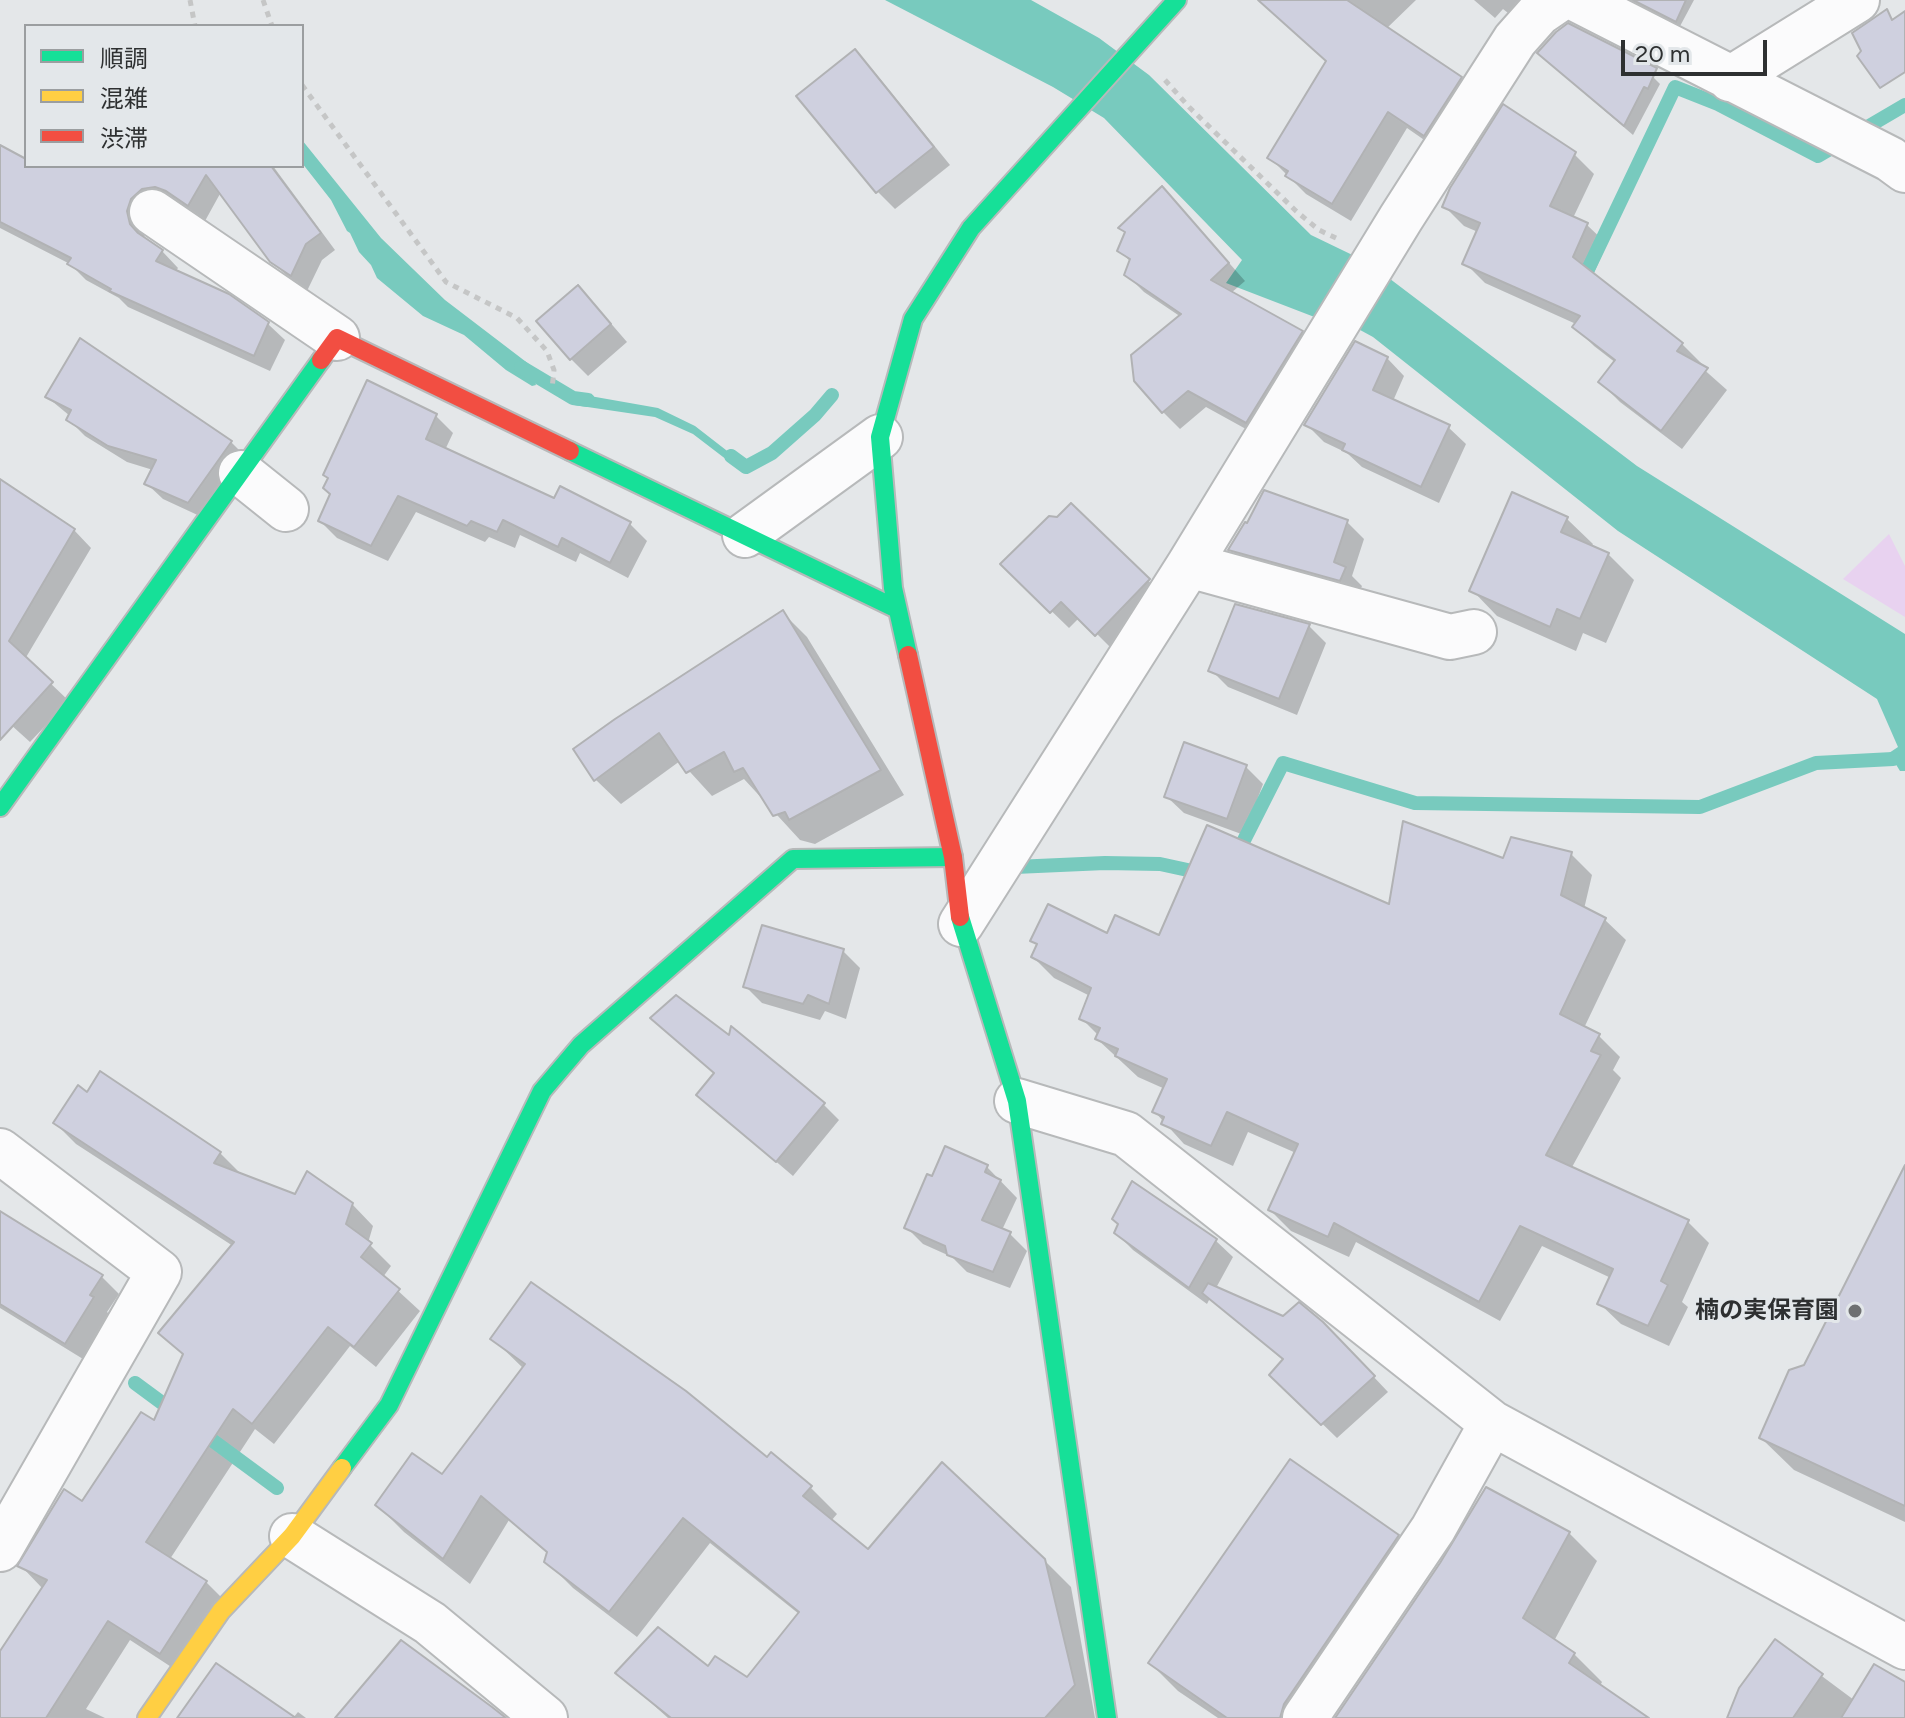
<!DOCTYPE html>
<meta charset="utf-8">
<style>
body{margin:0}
#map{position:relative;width:1905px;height:1718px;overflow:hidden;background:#e4e7e9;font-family:Figtree,"Noto Sans JP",sans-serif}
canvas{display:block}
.legend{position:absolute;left:24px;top:24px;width:280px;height:144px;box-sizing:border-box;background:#e3e7ea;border:2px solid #9b9ea0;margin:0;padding:10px 14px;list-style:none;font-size:24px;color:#2e3031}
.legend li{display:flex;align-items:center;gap:16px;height:40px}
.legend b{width:40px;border:2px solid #9b9ea0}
.scale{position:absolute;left:1621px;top:40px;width:146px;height:36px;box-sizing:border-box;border:4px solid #2e3031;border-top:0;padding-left:10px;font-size:24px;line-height:28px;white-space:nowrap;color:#2e3031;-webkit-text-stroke:6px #e3e7ea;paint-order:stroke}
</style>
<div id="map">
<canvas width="1905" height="1718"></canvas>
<ul class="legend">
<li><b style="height:10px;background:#16e098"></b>順調</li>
<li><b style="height:10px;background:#ffcf43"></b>混雑</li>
<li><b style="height:10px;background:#f24e42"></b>渋滞</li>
</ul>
<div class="scale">20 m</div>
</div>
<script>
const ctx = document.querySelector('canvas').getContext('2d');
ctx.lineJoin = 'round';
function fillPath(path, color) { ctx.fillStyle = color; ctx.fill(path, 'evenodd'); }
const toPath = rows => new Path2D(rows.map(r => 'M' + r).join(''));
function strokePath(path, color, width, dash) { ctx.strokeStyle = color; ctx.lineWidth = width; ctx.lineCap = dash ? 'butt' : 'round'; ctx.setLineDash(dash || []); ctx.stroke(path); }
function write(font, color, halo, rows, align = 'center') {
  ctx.font = font + ' Figtree,"Noto Sans JP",sans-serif'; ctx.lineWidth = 6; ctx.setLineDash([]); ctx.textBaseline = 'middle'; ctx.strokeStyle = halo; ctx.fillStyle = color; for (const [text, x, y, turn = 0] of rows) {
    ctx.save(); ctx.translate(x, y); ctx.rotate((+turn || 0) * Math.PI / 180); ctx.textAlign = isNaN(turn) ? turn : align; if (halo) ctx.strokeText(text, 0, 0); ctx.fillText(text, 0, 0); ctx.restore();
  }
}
fillPath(toPath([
 [1889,534,1905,566,1905,617,1843,579]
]), '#e8d2f0');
fillPath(toPath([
 [885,0,1031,0,1099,38,1149,75,1311,235,1369,263,1637,466,1905,634,1905,771,1900,771,1889,753,1898,747,1877,699,1618,531,1373,337,1327,312,1317,318,1226,283,1242,260,1104,118,1053,87],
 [302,140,381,238,445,300,538,371,533,378,536,385,532,386,506,370,464,335,423,316,377,278,371,265,359,252,350,233,347,231,331,200,302,163],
 [573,393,658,408,695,426,744,464,744,473,693,434,655,417,574,405,570,403]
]), '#78cabe');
fillPath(toPath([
 [1260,0,1416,0,1386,29,1461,78,1479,96,1443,153,1407,128,1351,221,1306,194,1270,158,1328,62],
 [1474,0,1558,0,1527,28,1503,9,1495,18],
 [1619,0,1694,0,1678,30],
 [854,52,872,69,950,165,895,209,878,192,799,96],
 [1540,53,1636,60,1660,84,1633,135,1564,76],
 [0,148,26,161,26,166,273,166,335,250,322,260,307,291,289,278,272,261,221,192,205,221,184,207,172,203,143,228,145,240,162,251,178,268,175,272,268,324,285,340,270,371,128,307,119,298,86,280,70,264,0,228],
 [1574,154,1594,174,1573,218,1587,225,1607,244,1593,275,1682,344,1702,364,1700,366,1727,390,1682,449,1620,402,1600,382,1616,363,1594,346,1574,326,1576,324,1485,283,1465,263,1478,232,1464,226,1444,206],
 [1178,205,1245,281,1231,293,1302,332,1319,350,1264,439,1206,407,1180,429,1163,412,1181,317,1144,292,1126,274,1131,262,1119,251,1126,234,1121,228],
 [595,305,627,342,588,376,571,359],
 [81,341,231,442,247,458,204,518,163,499,146,483,153,470,127,462,85,436,68,419,70,416,47,397],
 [1387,358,1404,376,1393,401,1448,427,1466,444,1439,503,1362,467,1347,453,1324,442,1306,424],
 [436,416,453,433,445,450,555,501,630,524,647,541,628,578,580,553,576,562,520,535,515,548,489,537,485,542,416,512,388,561,337,538,320,521],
 [0,481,74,530,91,548,25,659,69,701,30,742,0,715],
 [1071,505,1166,598,1114,651,1080,617,1069,628,1003,564],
 [1567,519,1593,544,1591,547,1608,554,1634,580,1606,643,1583,633,1576,651,1497,616,1472,590],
 [1347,522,1364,539,1352,576,1362,586,1357,597,1247,566,1230,549],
 [783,613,807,637,904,795,815,844,800,840,744,779,712,796,680,761,621,804,596,780,576,750],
 [1309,626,1326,643,1297,715,1228,687,1211,670],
 [1246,767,1263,784,1244,835,1184,813,1166,796],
 [1571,854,1592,875,1584,909,1604,919,1626,940,1584,1028,1599,1036,1620,1057,1613,1070,1621,1078,1571,1169,1688,1222,1709,1243,1682,1302,1688,1307,1669,1346,1621,1324,1599,1303,1611,1278,1542,1246,1500,1321,1356,1242,1349,1257,1291,1231,1270,1210,1296,1153,1248,1132,1233,1166,1184,1144,1154,1111,1165,1089,1138,1077,1097,1039,1099,1036,1081,1018,1090,996,1054,978,1033,957,1038,946,1033,941,1108,936,1160,937,1390,907,1504,860],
 [843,951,860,968,846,1019,825,1011,820,1020,762,1003,745,986],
 [715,1074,823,1104,839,1120,793,1176,698,1095],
 [55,1123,220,1153,241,1174,296,1197,352,1204,373,1226,368,1243,391,1266,383,1277,420,1311,376,1367,350,1346,274,1444,255,1429,170,1559,206,1582,227,1603,182,1674,130,1640,86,1709,105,1718,0,1718,0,1655,43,1589,22,1567,155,1423,233,1246,76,1144],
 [987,1167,1017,1198,1002,1230,1009,1233,1027,1251,1010,1288,967,1272,952,1257,923,1244,906,1227,933,1179],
 [1905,1170,1905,1522,1794,1470,1761,1438,1806,1366],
 [0,1214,102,1277,119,1294,107,1312,110,1315,83,1359,0,1308],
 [1116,1233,1215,1240,1233,1257,1216,1288,1338,1339,1388,1392,1337,1438,1272,1375,1284,1361,1210,1298,1207,1304,1133,1250],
 [493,1339,767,1460,810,1487,837,1514,831,1521,868,1552,1044,1560,1071,1587,1095,1718,668,1718,618,1673,709,1669,747,1679,799,1614,710,1543,637,1637,573,1588,546,1561,548,1554,509,1520,470,1584,404,1532,377,1505,443,1477,524,1369],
 [1569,1533,1597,1561,1554,1641,1574,1654,1602,1682,1600,1686,1646,1718,1338,1718],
 [1398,1536,1426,1564,1322,1718,1218,1718,1178,1691,1150,1663],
 [1776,1642,1854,1700,1905,1686,1905,1718,1732,1718],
 [298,1712,306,1718,293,1718]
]), '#0003');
strokePath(toPath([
 [1581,284,1675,87,1718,104,1818,156,1905,105],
 [521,367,573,398,588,400],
 [731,456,746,467,772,453,815,415,832,395],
 [1236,856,1283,763,1415,803,1700,807,1816,763,1893,759],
 [1015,867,1105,863,1160,864,1206,874],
 [135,1383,177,1414],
 [197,1429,277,1488]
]), '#78cabe', 14);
const building = toPath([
 [1258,0,1347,0,1462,77,1424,136,1388,112,1332,204,1285,176,1288,171,1267,158,1326,61,1258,0],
 [1633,0,1686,0,1676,22,1633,0],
 [1887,9,1892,20,1905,11,1905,72,1880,88,1857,56,1861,51,1852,33,1887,9],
 [1568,23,1657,68,1648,89,1644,87,1624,126,1537,53,1556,32,1568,23],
 [855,49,934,147,876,193,796,96,855,49],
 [1503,104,1576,152,1550,206,1588,223,1573,257,1683,343,1677,351,1708,368,1661,431,1598,382,1615,360,1572,327,1580,316,1462,264,1480,223,1442,207,1450,188,1503,104],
 [0,145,26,159,26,166,271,166,321,233,306,244,291,276,270,262,206,175,188,206,166,191,155,187,142,189,131,199,127,211,130,224,138,233,163,250,156,261,229,294,269,322,254,356,109,291,111,289,67,264,71,258,0,222,0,145],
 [1162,186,1229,263,1211,280,1303,331,1246,423,1188,391,1162,413,1134,381,1131,355,1181,314,1124,275,1130,259,1117,251,1125,232,1118,228,1162,186],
 [578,285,611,324,570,360,536,321,578,285],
 [80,338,232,441,188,503,144,484,156,460,108,446,66,420,71,410,45,397,80,338],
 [1355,341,1388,357,1373,390,1450,425,1421,487,1342,450,1345,444,1304,425,1355,341],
 [367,380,437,414,426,439,554,498,560,486,631,522,610,563,562,538,558,547,503,520,497,532,471,521,467,526,398,496,371,546,318,521,330,494,323,488,328,478,323,475,367,380],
 [0,479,75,529,9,641,53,682,0,740,0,479],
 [1264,490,1348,520,1334,562,1346,567,1340,581,1228,550,1245,522,1247,523,1264,490],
 [1512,492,1568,517,1561,532,1609,553,1580,619,1557,609,1550,627,1469,591,1512,492],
 [1071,503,1150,579,1095,636,1061,602,1050,613,1000,564,1049,516,1057,517,1071,503],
 [1235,604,1310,624,1279,699,1208,671,1235,604],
 [783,610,881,770,789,820,785,812,773,816,743,768,734,772,724,752,686,773,659,733,594,781,573,749,615,719,783,610],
 [1184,742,1247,765,1227,819,1164,797,1184,742],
 [1403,821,1503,858,1511,837,1572,852,1561,895,1606,918,1560,1014,1600,1034,1591,1051,1601,1055,1546,1155,1689,1220,1661,1281,1668,1285,1648,1326,1597,1304,1613,1269,1520,1226,1479,1302,1334,1223,1328,1237,1268,1210,1298,1144,1227,1112,1211,1146,1161,1124,1164,1117,1152,1112,1167,1079,1115,1056,1118,1049,1095,1039,1100,1028,1079,1019,1091,988,1031,957,1037,944,1030,941,1048,904,1107,933,1115,915,1159,935,1207,825,1389,904,1403,821],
 [762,925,844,949,829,1004,808,995,803,1004,743,987,762,925],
 [676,995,729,1035,731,1026,825,1103,776,1162,696,1095,714,1073,650,1018,676,995],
 [100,1071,221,1152,214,1163,295,1194,307,1171,353,1203,346,1224,372,1243,361,1257,400,1289,354,1347,328,1327,252,1424,233,1409,146,1542,207,1581,160,1654,108,1621,46,1718,0,1718,0,1651,47,1580,17,1566,64,1489,82,1501,141,1412,154,1420,183,1354,158,1333,234,1242,53,1123,78,1085,87,1092,100,1071],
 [945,1146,988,1165,985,1172,1001,1180,982,1220,1011,1232,993,1272,947,1255,945,1246,904,1228,927,1174,932,1176,945,1146],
 [1905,1165,1905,1506,1759,1438,1789,1370,1804,1365,1905,1165],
 [1132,1181,1217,1239,1189,1288,1114,1233,1118,1224,1112,1219,1132,1181],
 [0,1211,103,1275,90,1295,94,1297,65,1344,0,1304,0,1211],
 [531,1282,686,1391,767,1457,771,1452,812,1486,803,1496,868,1549,942,1462,1045,1559,1075,1685,1045,1718,671,1718,615,1673,658,1627,708,1666,715,1656,747,1677,799,1612,683,1518,609,1612,544,1562,547,1552,481,1496,443,1559,375,1505,412,1453,442,1474,525,1364,490,1339,531,1282],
 [1208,1283,1283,1316,1299,1302,1323,1322,1375,1376,1321,1425,1269,1375,1283,1359,1202,1293,1208,1283],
 [1290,1459,1399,1535,1284,1704,1280,1718,1227,1718,1148,1663,1290,1459],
 [1486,1487,1570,1532,1523,1618,1575,1653,1569,1663,1649,1718,1335,1718,1440,1563,1486,1487],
 [1775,1639,1823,1674,1793,1718,1727,1718,1739,1688,1775,1639],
 [401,1640,492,1707,506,1718,335,1718,401,1640],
 [216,1663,296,1718,177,1718,216,1663],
 [1874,1664,1905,1682,1905,1718,1841,1718,1874,1664]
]);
fillPath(building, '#cfd0df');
strokePath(building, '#b1b2b4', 2);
const street = toPath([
 [1578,0,1890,159,1905,170],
 [1730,79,1857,0],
 [152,212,337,338],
 [241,473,286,509],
 [745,535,880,437],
 [1189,565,1450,637,1474,632],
 [961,924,1189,565,1401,218,1515,40,1539,13,1558,0],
 [1017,1101,1126,1134,1492,1423,1905,1647],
 [0,1151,159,1272,0,1549],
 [292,1536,430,1623,545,1718],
 [1305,1718,1433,1529,1492,1423]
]);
const fast = toPath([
 [570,451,897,609],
 [908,655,893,588,880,437,913,319,971,228,1177,0],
 [0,807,321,360],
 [960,917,1017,1101,1107,1718],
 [342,1468,389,1405,542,1091,581,1045,793,859,953,857]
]);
const slow = toPath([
 [147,1718,221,1611,292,1536,342,1468]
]);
const jam = toPath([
 [321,360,337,338,570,451],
 [908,655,953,857,960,917]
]);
strokePath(street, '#b7b9ba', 48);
strokePath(fast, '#b7b9ba', 22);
strokePath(slow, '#b7b9ba', 22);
strokePath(jam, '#b7b9ba', 22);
strokePath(toPath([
 [190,0,195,26],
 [263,0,272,26],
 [1165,80,1189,107,1296,211,1319,230,1336,238],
 [302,85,446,282,517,318,547,351,554,370,552,389]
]), '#c5c6c6', 5, [6, 6]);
strokePath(street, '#fbfbfc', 44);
strokePath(fast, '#16e098', 18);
strokePath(slow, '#ffcf43', 18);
strokePath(jam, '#f24e42', 18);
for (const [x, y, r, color] of [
 [1855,1311,8,"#6e7071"]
]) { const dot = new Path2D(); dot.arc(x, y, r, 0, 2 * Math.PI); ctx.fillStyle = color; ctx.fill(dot); strokePath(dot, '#e3e7ea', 3); }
write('bold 24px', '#2e3031', '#e3e7ea', [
 ["楠の実保育園",1839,1311]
], 'right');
</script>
